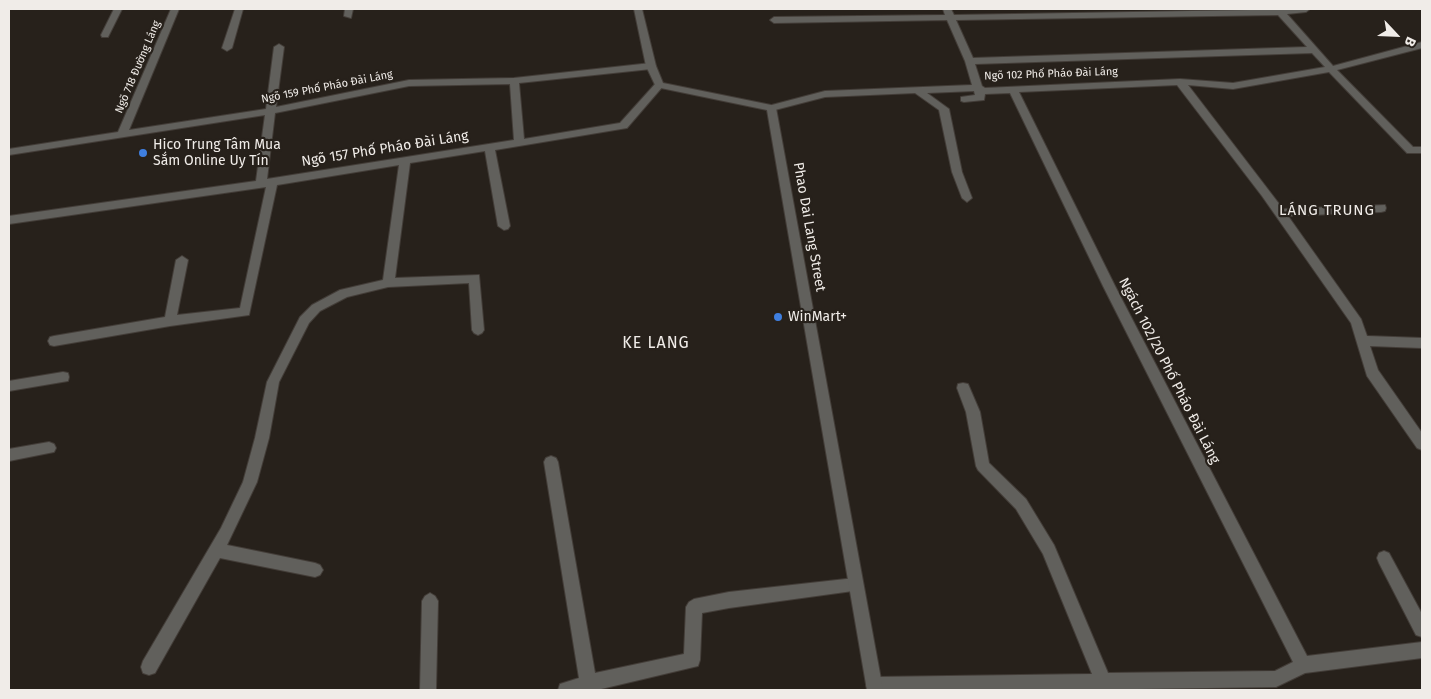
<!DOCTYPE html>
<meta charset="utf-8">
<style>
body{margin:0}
#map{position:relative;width:1431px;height:699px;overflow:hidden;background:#27211b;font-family:"Fira Sans",sans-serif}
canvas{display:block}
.frame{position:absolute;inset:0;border:10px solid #f0ece8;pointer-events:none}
.north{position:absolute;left:1371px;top:10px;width:50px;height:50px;-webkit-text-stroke:4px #27211b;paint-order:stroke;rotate:115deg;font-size:14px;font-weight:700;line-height:20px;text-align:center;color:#f0ece8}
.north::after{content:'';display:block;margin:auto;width:18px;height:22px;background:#f0ece8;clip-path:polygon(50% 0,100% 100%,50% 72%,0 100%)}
</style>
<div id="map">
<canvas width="1431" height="699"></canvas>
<div class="frame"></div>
<div class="north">B</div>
</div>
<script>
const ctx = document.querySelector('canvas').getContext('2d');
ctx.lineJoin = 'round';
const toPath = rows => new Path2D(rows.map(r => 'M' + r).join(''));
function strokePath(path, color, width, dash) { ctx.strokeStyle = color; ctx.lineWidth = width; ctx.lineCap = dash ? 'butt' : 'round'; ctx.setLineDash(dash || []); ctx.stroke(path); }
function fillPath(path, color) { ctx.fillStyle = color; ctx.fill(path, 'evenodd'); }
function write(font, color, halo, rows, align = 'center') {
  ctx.font = font + ' "Fira Sans",sans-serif'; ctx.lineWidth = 4.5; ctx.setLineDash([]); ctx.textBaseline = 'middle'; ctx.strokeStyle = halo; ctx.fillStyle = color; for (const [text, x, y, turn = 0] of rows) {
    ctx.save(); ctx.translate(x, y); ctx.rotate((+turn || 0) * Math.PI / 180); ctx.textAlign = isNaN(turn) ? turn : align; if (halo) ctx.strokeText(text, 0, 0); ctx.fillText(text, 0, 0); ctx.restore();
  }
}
const lane = toPath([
 [114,9,122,9,108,37,102,37,101,35,114,9],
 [171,9,179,9,129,130,266,109,274,47,279,44,284,47,276,107,409,80,514,78,651,63,656,66,651,69,519,83,524,139,620,123,656,83,659,82,664,85,627,128,495,150,510,226,508,229,504,230,498,226,485,151,410,163,395,278,479,275,484,330,482,333,478,335,474,333,472,330,469,283,388,287,347,297,320,311,309,323,279,382,269,438,257,482,227,545,315,563,320,565,323,570,320,575,315,577,220,558,155,673,149,675,143,673,141,667,143,661,221,528,243,482,255,438,267,382,300,317,312,305,340,290,383,280,399,165,277,185,249,315,170,326,54,346,50,345,48,341,50,337,54,336,165,317,176,260,182,256,188,260,177,315,240,308,266,187,9,224,9,216,256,181,265,115,9,155,9,149,118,132,171,9],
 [510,84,514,140,267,179,275,113,409,86,510,84],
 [235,9,243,9,232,48,227,51,222,48,235,9],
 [345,9,353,9,351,18,344,16,345,9],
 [943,9,951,9,954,15,1310,9,1306,12,1287,14,1333,66,1422,42,1422,48,1337,70,1413,147,1422,147,1422,153,1407,153,1329,72,1233,89,1188,85,1283,209,1385,205,1386,208,1385,211,1381,212,1288,216,1361,319,1367,336,1422,338,1422,348,1370,346,1378,370,1422,433,1422,450,1417,448,1367,376,1351,323,1262,196,1177,85,1019,92,1115,286,1307,656,1422,642,1422,658,1305,673,1276,687,1069,690,868,690,866,685,868,679,874,677,1092,674,1043,554,1016,509,978,470,976,466,966,412,957,388,958,384,963,383,968,384,980,412,989,463,1026,499,1054,545,1108,673,1275,671,1293,662,1103,286,1010,93,985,94,984,100,964,102,961,101,961,97,975,95,974,91,927,93,949,109,962,172,972,198,967,202,962,198,952,172,939,110,915,93,825,97,771,111,766,108,768,106,825,91,972,85,965,61,947,20,774,23,770,20,774,17,945,15,943,9],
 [1278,15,1307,47,973,58,956,20,1278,15],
 [1312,53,1325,67,1233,83,1180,79,985,88,982,86,975,64,1312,53],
 [63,372,68,373,69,377,68,381,9,391,9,381,63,372],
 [49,442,54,444,56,448,54,452,9,461,9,449,49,442],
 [551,456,556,458,558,462,595,673,684,654,686,607,689,602,694,599,729,592,855,578,860,580,863,585,860,590,729,608,702,613,700,660,698,666,597,690,558,690,560,684,579,678,544,462,546,458,551,456],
 [1384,551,1389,553,1422,614,1422,637,1416,635,1379,563,1377,558,1379,553,1384,551],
 [430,593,435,596,438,601,436,690,420,690,422,601,425,596,430,593]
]);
const street = toPath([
 [634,9,642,9,656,66,663,83,771,105,776,108,883,690,867,690,767,110,656,87,646,66,634,9]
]);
strokePath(lane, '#433d38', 2);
strokePath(street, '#433d38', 2);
fillPath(lane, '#61605c');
fillPath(street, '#61605c');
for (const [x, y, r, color] of [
 [143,153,5,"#3f7fe0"],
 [778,317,5,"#3f7fe0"]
]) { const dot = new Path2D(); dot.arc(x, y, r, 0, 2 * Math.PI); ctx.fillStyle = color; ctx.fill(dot); strokePath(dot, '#27211b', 2); }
write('11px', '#f0ece8', '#27211b', [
 ["Ngõ 718 Đường Láng",138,67,-67],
 ["Ngõ 102 Phố Pháo Đài Láng",1051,74,-2],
 ["Ngõ 159 Phố Pháo Đài Láng",327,87,-11]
]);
write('14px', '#f0ece8', '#27211b', [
 ["Hico Trung Tâm Mua",153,145],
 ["Sắm Online Uy Tín",153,161],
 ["WinMart+",788,317]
], 'left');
write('14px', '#f0ece8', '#27211b', [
 ["Ngõ 157 Phố Pháo Đài Láng",385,149,-9],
 ["Phao Dai Lang Street",809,227,80],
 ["Ngách 102/20 Phố Pháo Đài Láng",1169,371,63]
]);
ctx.letterSpacing = '1px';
write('15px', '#f0ece8', '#27211b', [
 ["LÁNG TRUNG",1327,211]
]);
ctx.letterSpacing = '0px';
ctx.letterSpacing = '1px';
write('16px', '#f0ece8', '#27211b', [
 ["KE LANG",656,344]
]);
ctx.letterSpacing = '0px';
</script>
